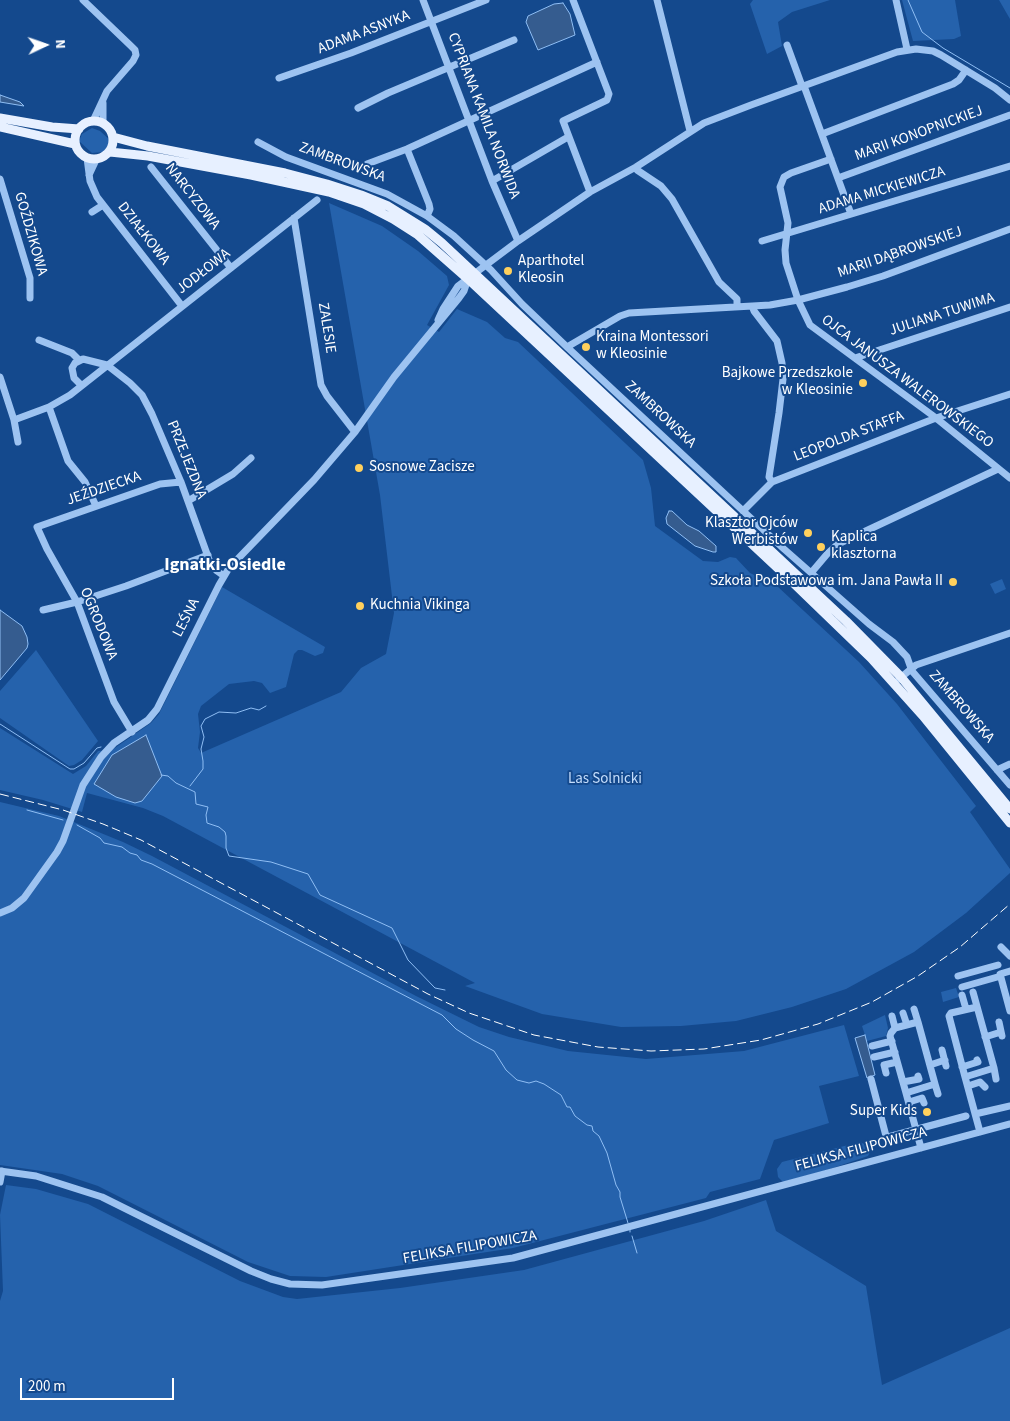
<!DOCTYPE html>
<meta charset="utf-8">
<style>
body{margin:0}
#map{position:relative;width:1010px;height:1421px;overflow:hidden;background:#14498d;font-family:"Source Sans 3",sans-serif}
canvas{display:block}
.north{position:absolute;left:20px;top:20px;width:50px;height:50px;-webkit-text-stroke:4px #14498d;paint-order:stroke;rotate:87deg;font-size:14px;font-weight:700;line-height:20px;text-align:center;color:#fff}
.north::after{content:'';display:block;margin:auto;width:18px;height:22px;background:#fff;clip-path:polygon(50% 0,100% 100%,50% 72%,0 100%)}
.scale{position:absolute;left:20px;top:1378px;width:154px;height:22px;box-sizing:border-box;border:2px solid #fff;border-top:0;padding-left:6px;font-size:15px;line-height:18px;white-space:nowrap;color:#fff;-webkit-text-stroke:4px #14498d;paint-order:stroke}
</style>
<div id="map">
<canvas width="1010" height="1421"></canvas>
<div class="north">N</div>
<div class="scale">200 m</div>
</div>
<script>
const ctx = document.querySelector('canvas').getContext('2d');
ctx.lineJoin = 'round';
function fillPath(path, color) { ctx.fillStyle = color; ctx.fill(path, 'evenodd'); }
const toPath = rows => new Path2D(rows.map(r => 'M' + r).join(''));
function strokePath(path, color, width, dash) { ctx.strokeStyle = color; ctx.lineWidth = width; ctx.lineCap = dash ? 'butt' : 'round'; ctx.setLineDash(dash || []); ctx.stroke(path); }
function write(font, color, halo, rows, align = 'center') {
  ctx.font = font + ' "Source Sans 3",sans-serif'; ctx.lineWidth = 4; ctx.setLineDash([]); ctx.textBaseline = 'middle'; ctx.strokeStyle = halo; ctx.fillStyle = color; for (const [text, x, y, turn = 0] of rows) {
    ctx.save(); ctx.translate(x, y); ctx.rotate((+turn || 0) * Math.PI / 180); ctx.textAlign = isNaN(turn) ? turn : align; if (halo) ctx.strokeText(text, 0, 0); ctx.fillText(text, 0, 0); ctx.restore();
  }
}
fillPath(toPath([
 [753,0,830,0,792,12,778,22,782,46,767,54,750,4],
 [902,0,955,0,961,36,954,39,913,41],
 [999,0,1010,0,1010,19],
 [92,128,100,131,111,141,109,145,103,152,92,153,79,141,82,134],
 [329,203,382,226,418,251,447,276,449,285,427,325,439,332,457,309,487,322,505,338,518,342,643,460,651,488,655,526,703,561,718,562,730,557,736,558,750,573,777,586,859,662,897,704,976,806,970,812,1010,869,1010,873,966,913,914,952,846,989,792,1007,736,1021,681,1026,621,1027,542,1014,465,986,475,983,163,816,143,808,87,793,82,812,43,800,0,790,0,728,73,774,86,766,98,751,112,750,151,723,159,714,222,587,325,647,323,653,315,656,302,650,298,650,294,654,286,687,270,693,262,683,254,681,229,684,201,706,198,714,200,732,198,748,201,753,341,692,361,668,386,654,394,613,380,495],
 [1002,579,1006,589,995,594,990,584],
 [36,650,98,741,82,760,74,765,69,766,0,718,0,691],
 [0,802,59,816,123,842,152,856,416,996,479,1027,509,1037,568,1051,646,1059,744,1051,844,1025,859,1076,819,1086,829,1123,774,1140,760,1179,710,1192,706,1198,513,1248,326,1277,290,1276,248,1262,98,1186,62,1174,0,1165],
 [956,988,959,997,943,1002,941,992],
 [885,1015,888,1028,886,1036,867,1041,862,1026],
 [860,1142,868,1146,870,1152,868,1156,827,1170,783,1182,778,1177,777,1169,782,1162],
 [6,1185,36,1189,88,1204,240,1281,283,1297,297,1299,400,1288,524,1270,704,1221,766,1200,776,1231,866,1286,882,1385,1010,1328,1010,1421,0,1421,0,1301,3,1291,0,1215]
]), '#2562ac');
const water = toPath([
 [563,3,570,14,575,35,538,50,526,22,528,16,554,4,563,3],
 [0,95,20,102,24,106,0,102,0,95],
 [669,511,672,511,687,525,699,531,716,546,716,552,713,552,695,546,667,524,666,518,669,511],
 [0,610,22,626,27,637,28,644,27,648,0,680,0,610],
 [146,735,162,776,142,801,135,803,116,797,94,784,112,755,146,735],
 [865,1035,875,1075,867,1078,855,1038,865,1035]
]);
fillPath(water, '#355c8f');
strokePath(water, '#8fbef4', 1);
strokePath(toPath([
 [908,0,922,32,943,48,1010,88],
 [0,724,70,769,74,769,84,763,97,748,101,747],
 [161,775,168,776,176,783,195,792,196,804,208,807,206,815,207,823,219,827,225,832,226,836,226,848,229,856,271,862,308,874,320,895,392,928,408,960,435,988,445,990],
 [190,786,203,769,203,761,201,749,204,737,201,726,205,719,219,712,236,713,251,708,259,710,266,706],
 [27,810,63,820],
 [77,825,100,838,104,843,122,847,130,853,137,855,141,860,152,864,442,1015,456,1029,473,1040,494,1051,506,1070,517,1080,529,1083,536,1081,544,1084,561,1095,567,1107,570,1107,575,1116,587,1125,592,1126,593,1131,599,1136,607,1153,616,1185,620,1192,620,1197,628,1223],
 [630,1230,630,1232],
 [632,1236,637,1253]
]), '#8fbef4', 1);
strokePath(toPath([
 [83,0,131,46,135,50,136,55,133,61,107,91,93,121],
 [423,0,492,181,518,241],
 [573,0,609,94,607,100,563,121,590,192],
 [657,0,690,131],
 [896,0,907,49],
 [787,45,802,86],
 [279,78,351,53,486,0],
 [804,86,851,214],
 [103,103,103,123],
 [358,108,388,93,514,40],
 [822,134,953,84,959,80,966,70],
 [258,142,286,157,387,194,427,216,454,236,491,270,522,304,567,347,784,549,869,624,893,642,907,657,912,671,1010,785],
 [407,149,429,204,430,209,427,216],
 [87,158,90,181,97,197,182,306],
 [831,159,791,173,784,177,780,187,788,223,785,250,786,263,798,300,810,325,936,418,1010,478],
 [367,164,407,149,597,62],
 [151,167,231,268],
 [636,167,637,170,661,186,672,199,719,282,737,299,737,306],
 [89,175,96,160],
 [838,178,1010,115],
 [0,179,30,278,30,298],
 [492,181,568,137],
 [92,212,103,205],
 [294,218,321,385,327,396,355,432],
 [762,241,1010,166],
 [438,320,443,309,458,286,518,241,590,192,636,167,704,123,751,105,897,52,916,49,933,51,941,55,995,88,1010,100],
 [39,340,72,353,79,360],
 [567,347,620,316,629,313,770,305,798,300,847,287,883,276,1010,229],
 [855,358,1010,307],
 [0,377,14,420,49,407,70,395,317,200],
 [81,385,74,378,72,368,75,363,83,359,107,365,130,383,142,395,152,414,181,482,211,565,217,571,224,576],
 [49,407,68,461,85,482,96,506],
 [14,420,18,442],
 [772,482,936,418,1010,394],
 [188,501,233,474,251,458],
 [743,511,772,482,769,477,779,413,783,379,782,363,777,341,754,311,752,306],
 [811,573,828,553,838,544,998,469],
 [43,610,77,602,126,586,208,555],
 [899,679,916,665,1010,633],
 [132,732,114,702,77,602,47,549,37,527,160,484,181,482],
 [997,770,1010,764],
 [0,913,12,908,24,898,57,852,63,841,83,785,101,757,114,743,148,720,157,709,219,585,229,568,314,480,355,432,394,377,459,298,464,291,468,279],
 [1001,947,1010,956],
 [1010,971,1000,974,1010,1011],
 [958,976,998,965],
 [962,987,1001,976],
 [973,992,994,1068,965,1077,980,1132],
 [962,995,966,1009],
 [914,1009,918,1022],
 [903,1013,907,1025],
 [892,1016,895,1028],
 [999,1022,1002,1036],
 [985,1037,1001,1032],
 [872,1046,892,1041],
 [942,1050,946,1066],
 [874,1057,895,1052],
 [930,1065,945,1060],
 [962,1067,978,1062,977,1060],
 [994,1068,996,1079],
 [886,1073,884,1065,897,1062],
 [965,1077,949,1016,951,1013,977,1007],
 [871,1079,886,1136,888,1137,966,1116],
 [903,1082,919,1079,918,1076],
 [935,1084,938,1094],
 [968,1086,980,1082,985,1087],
 [906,1093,890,1036,891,1033,895,1028,918,1022,935,1084,906,1093,921,1148],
 [909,1102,922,1098,924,1103],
 [975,1114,1010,1106],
 [0,1171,36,1176,102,1197,251,1271,271,1279,290,1284,322,1285,513,1258,1010,1124],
 [0,1182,2,1171]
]), '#9dc3f1', 7);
strokePath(toPath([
 [0,118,52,127,79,129],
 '75 140a19 19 0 1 1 38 0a19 19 0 1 1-38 0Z',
 [0,127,75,144],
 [113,137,147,146,285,173,327,184,361,195,388,206,425,229,442,243,846,621,901,677,1010,809],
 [110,152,148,156,251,175,329,192,364,204,393,219,418,235,468,279,784,574,871,658,923,716,1010,823]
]), '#e7f0ff', 9);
strokePath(toPath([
 [0,794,63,810,103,824,141,840,428,994,469,1013,534,1035,598,1047,651,1051,704,1049,761,1040,818,1024,872,1002,918,976,960,947,1010,904]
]), '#fff', 1, [9, 4]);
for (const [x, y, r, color] of [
 [508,271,5,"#ffd05d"],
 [586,347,5,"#ffd05d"],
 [863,383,5,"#ffd05d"],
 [359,468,5,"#ffd05d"],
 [808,533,5,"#ffd05d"],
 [821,547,5,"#ffd05d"],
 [953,582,5,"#ffd05d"],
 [360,606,5,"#ffd05d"],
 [927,1112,5,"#ffd05d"]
]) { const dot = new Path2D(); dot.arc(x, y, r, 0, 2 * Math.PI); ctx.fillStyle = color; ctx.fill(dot); strokePath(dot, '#14498d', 2); }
write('15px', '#fff', '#14498d', [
 ["ADAMA ASNYKA",364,33,-21],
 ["CYPRIANA KAMILA NORWIDA",483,116,69],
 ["MARII KONOPNICKIEJ",919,134,-20],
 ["ZAMBROWSKA",342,163,20],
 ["ADAMA MICKIEWICZA",882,191,-17],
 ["NARCYZOWA",192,197,52],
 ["GOŹDZIKOWA",30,234,74],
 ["DZIAŁKOWA",143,234,52],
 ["MARII DĄBROWSKIEJ",900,253,-19],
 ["JODŁOWA",204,272,-38],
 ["JULIANA TUWIMA",942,315,-18],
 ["ZALESIE",326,328,81],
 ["OJCA JANUSZA WALEROWSKIEGO",907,382,37],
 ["ZAMBROWSKA",660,415,43],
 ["LEOPOLDA STAFFA",849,437,-21],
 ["PRZEJEZDNA",186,460,68],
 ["JEŹDZIECKA",104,489,-19],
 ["LEŚNA",187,618,-63],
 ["OGRODOWA",98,624,68],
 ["ZAMBROWSKA",961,707,49],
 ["FELIKSA FILIPOWICZA",861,1150,-15],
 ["FELIKSA FILIPOWICZA",470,1248,-10]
]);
write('15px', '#fff', '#14498d', [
 ["Aparthotel",518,262],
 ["Kleosin",518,279],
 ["Kraina Montessori",596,338],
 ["w Kleosinie",596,355],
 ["Bajkowe Przedszkole",853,374,"right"],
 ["w Kleosinie",853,391,"right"],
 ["Sosnowe Zacisze",369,468],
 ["Klasztor Ojców",798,524,"right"],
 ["Werbistów",798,541,"right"],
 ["Kaplica",831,538],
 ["klasztorna",831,555],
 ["Szkoła Podstawowa im. Jana Pawła II",943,582,"right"],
 ["Kuchnia Vikinga",370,606],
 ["Super Kids",917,1112,"right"]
], 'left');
write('15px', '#c4ddfc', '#14498d', [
 ["Las Solnicki",605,780]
]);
write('bold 18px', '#fff', '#14498d', [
 ["Ignatki-Osiedle",225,566]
]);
</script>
